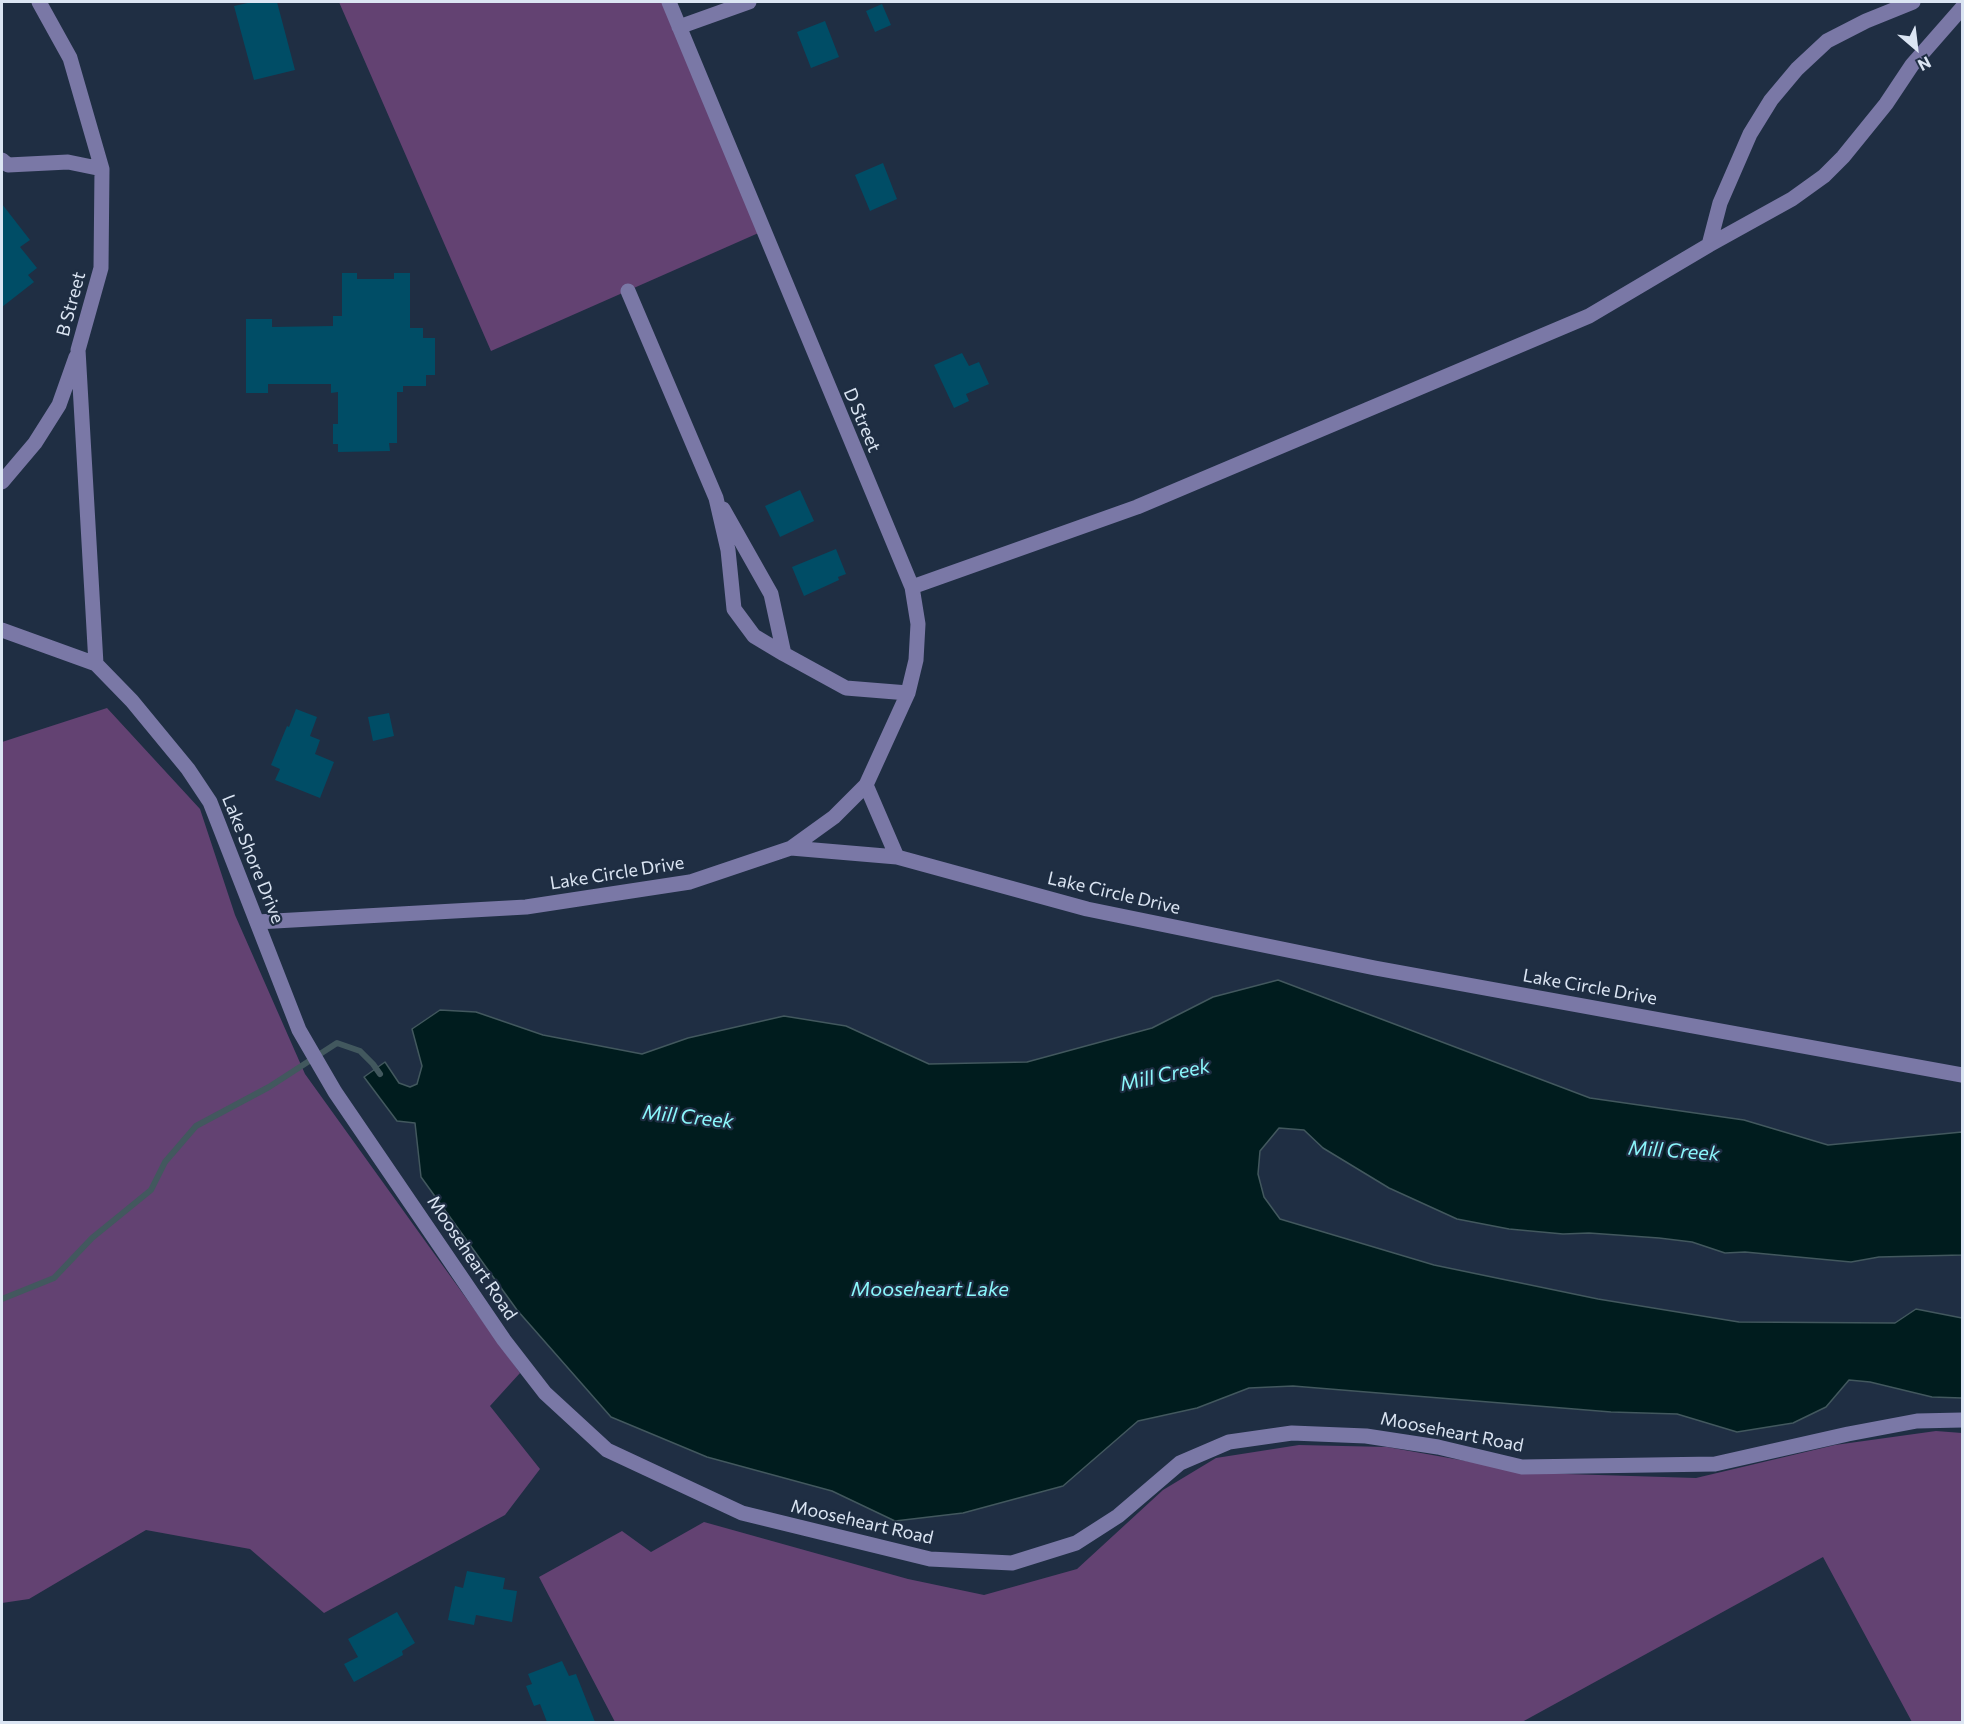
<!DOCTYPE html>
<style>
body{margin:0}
#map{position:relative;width:1964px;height:1724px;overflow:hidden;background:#1f2e43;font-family:Commissioner,sans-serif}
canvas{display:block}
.frame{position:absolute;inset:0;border:3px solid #dbe5f3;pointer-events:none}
.north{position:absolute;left:1886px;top:18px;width:60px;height:60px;-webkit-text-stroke:4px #1f2e43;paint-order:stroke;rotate:152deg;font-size:16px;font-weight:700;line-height:24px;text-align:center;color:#dbe5f3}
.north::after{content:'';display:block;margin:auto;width:21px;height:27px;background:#dbe5f3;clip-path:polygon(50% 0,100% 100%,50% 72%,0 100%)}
</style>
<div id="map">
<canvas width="1964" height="1724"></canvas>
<div class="frame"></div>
<div class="north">N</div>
</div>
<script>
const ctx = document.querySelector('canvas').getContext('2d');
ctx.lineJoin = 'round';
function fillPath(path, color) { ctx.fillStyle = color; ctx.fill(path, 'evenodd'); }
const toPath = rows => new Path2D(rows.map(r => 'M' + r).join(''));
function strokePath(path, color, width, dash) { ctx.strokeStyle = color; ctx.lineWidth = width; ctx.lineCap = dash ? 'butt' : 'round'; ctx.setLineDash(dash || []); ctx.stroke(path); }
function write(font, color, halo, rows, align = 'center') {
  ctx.font = font + ' Commissioner,sans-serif'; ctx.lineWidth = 4.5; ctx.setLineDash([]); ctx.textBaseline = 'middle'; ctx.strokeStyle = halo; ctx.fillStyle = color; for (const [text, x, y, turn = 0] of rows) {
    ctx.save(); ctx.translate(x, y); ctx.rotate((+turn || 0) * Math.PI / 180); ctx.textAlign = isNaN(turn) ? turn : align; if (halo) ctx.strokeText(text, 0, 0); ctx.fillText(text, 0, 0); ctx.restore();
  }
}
fillPath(toPath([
 [339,2,669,2,763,231,491,351],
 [107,708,200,809,235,915,305,1074,520,1373,490,1406,540,1469,505,1515,324,1613,250,1549,146,1530,29,1599,2,1603,2,742],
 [1936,1431,1962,1433,1962,1722,1912,1722,1823,1557,1522,1722,615,1722,539,1577,622,1531,651,1552,704,1522,908,1579,984,1595,1077,1569,1163,1490,1216,1458,1299,1445,1387,1447,1534,1473,1696,1478,1835,1445]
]), '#634272');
const water = toPath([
 [1278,980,1590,1098,1744,1120,1828,1145,1962,1132,1962,1255,1879,1257,1851,1262,1745,1252,1725,1253,1692,1242,1659,1238,1589,1233,1563,1234,1509,1229,1457,1219,1389,1188,1323,1148,1304,1130,1279,1128,1260,1151,1258,1174,1264,1197,1280,1219,1434,1265,1598,1299,1739,1322,1895,1323,1916,1309,1962,1318,1962,1398,1932,1397,1870,1382,1849,1380,1826,1407,1793,1423,1737,1432,1677,1414,1611,1412,1293,1386,1249,1388,1197,1408,1138,1421,1063,1486,963,1513,895,1521,832,1491,707,1457,611,1417,517,1310,421,1177,415,1123,397,1121,364,1077,385,1062,399,1083,410,1087,417,1084,422,1066,412,1029,440,1010,476,1012,543,1035,642,1054,688,1038,784,1016,846,1026,929,1064,1027,1062,1152,1028,1213,997,1278,980]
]);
fillPath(water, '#001c1e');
strokePath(water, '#42585e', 1.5);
strokePath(toPath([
 [2,1299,54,1278,92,1238,151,1190,165,1162,196,1126,269,1087,337,1043,360,1051,373,1064,380,1074]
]), '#42585e', 6);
fillPath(toPath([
 [252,2,277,2,295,70,254,80,234,6],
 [882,4,891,25,875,32,866,11],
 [825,21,839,57,811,68,797,32],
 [883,163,897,199,870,211,855,175],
 [2,204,30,240,20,247,37,268,28,275,34,282,2,307],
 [342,273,357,273,357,279,394,279,394,273,410,273,410,328,423,328,423,338,435,338,435,375,426,375,426,386,403,386,403,392,397,392,397,443,389,443,390,451,338,452,338,444,333,444,333,424,338,424,338,392,331,393,331,384,268,384,268,393,246,393,246,319,272,319,272,327,333,326,333,316,342,316],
 [962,353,969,366,979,362,989,384,966,394,969,401,954,408,934,365],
 [800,490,814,521,780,537,765,506],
 [836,549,846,574,838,577,839,580,804,596,792,567],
 [296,709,317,717,310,736,320,740,315,754,334,762,320,798,275,780,280,769,271,765,287,726,289,727],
 [389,713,394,736,373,741,368,717],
 [467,1571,505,1578,503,1589,517,1591,512,1622,476,1615,474,1625,448,1620,455,1586,463,1588],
 [397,1612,415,1643,402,1651,403,1655,354,1682,344,1664,358,1657,348,1639],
 [562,1661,569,1676,576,1674,595,1722,547,1722,540,1704,534,1706,526,1686,532,1684,528,1674]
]), '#004d66');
strokePath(toPath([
 [39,2,70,58,102,169,101,268,78,350,96,664],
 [669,2,912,587,918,624,916,660,908,693,866,785,897,857],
 [679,27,749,2],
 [2,160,8,165,68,162,102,169],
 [1709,245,1720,203,1750,134,1771,100,1797,69,1827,41,1866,21,1913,2],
 [628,291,716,498,728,550,734,609,754,636,784,654,846,688,908,693],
 [2,482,35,443,59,405,76,357],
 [723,509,771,594,784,654],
 [912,587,1137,507,1589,316,1709,245,1792,199,1824,176,1843,157,1886,104,1912,65,1962,8],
 [2,630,96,664,132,701,188,769,210,802,299,1030,335,1092,504,1340,545,1393,607,1450,742,1513,930,1559,1012,1563,1076,1543,1118,1516,1180,1463,1229,1442,1292,1433,1366,1436,1438,1447,1522,1467,1715,1464,1848,1434,1917,1421,1962,1420],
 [791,848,834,817,866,785],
 [257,922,526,907,690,882,791,848,897,857,1087,909,1375,968,1962,1075]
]), '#7a78a6', 15);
write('18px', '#dbe5f3', '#1f2e43', [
 ["B Street",71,304,-75],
 ["D Street",862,420,67],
 ["Lake Shore Drive",253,859,68],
 ["Lake Circle Drive",617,873,-9],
 ["Lake Circle Drive",1114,893,13],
 ["Lake Circle Drive",1590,987,10],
 ["Mooseheart Road",472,1258,56],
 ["Mooseheart Road",1452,1432,11],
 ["Mooseheart Road",862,1522,13]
]);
write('italic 20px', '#8bf7fc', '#1f2e43', [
 ["Mill Creek",1165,1075,-12],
 ["Mill Creek",688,1117,6],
 ["Mill Creek",1674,1151,4],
 ["Mooseheart Lake",930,1289]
]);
</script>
